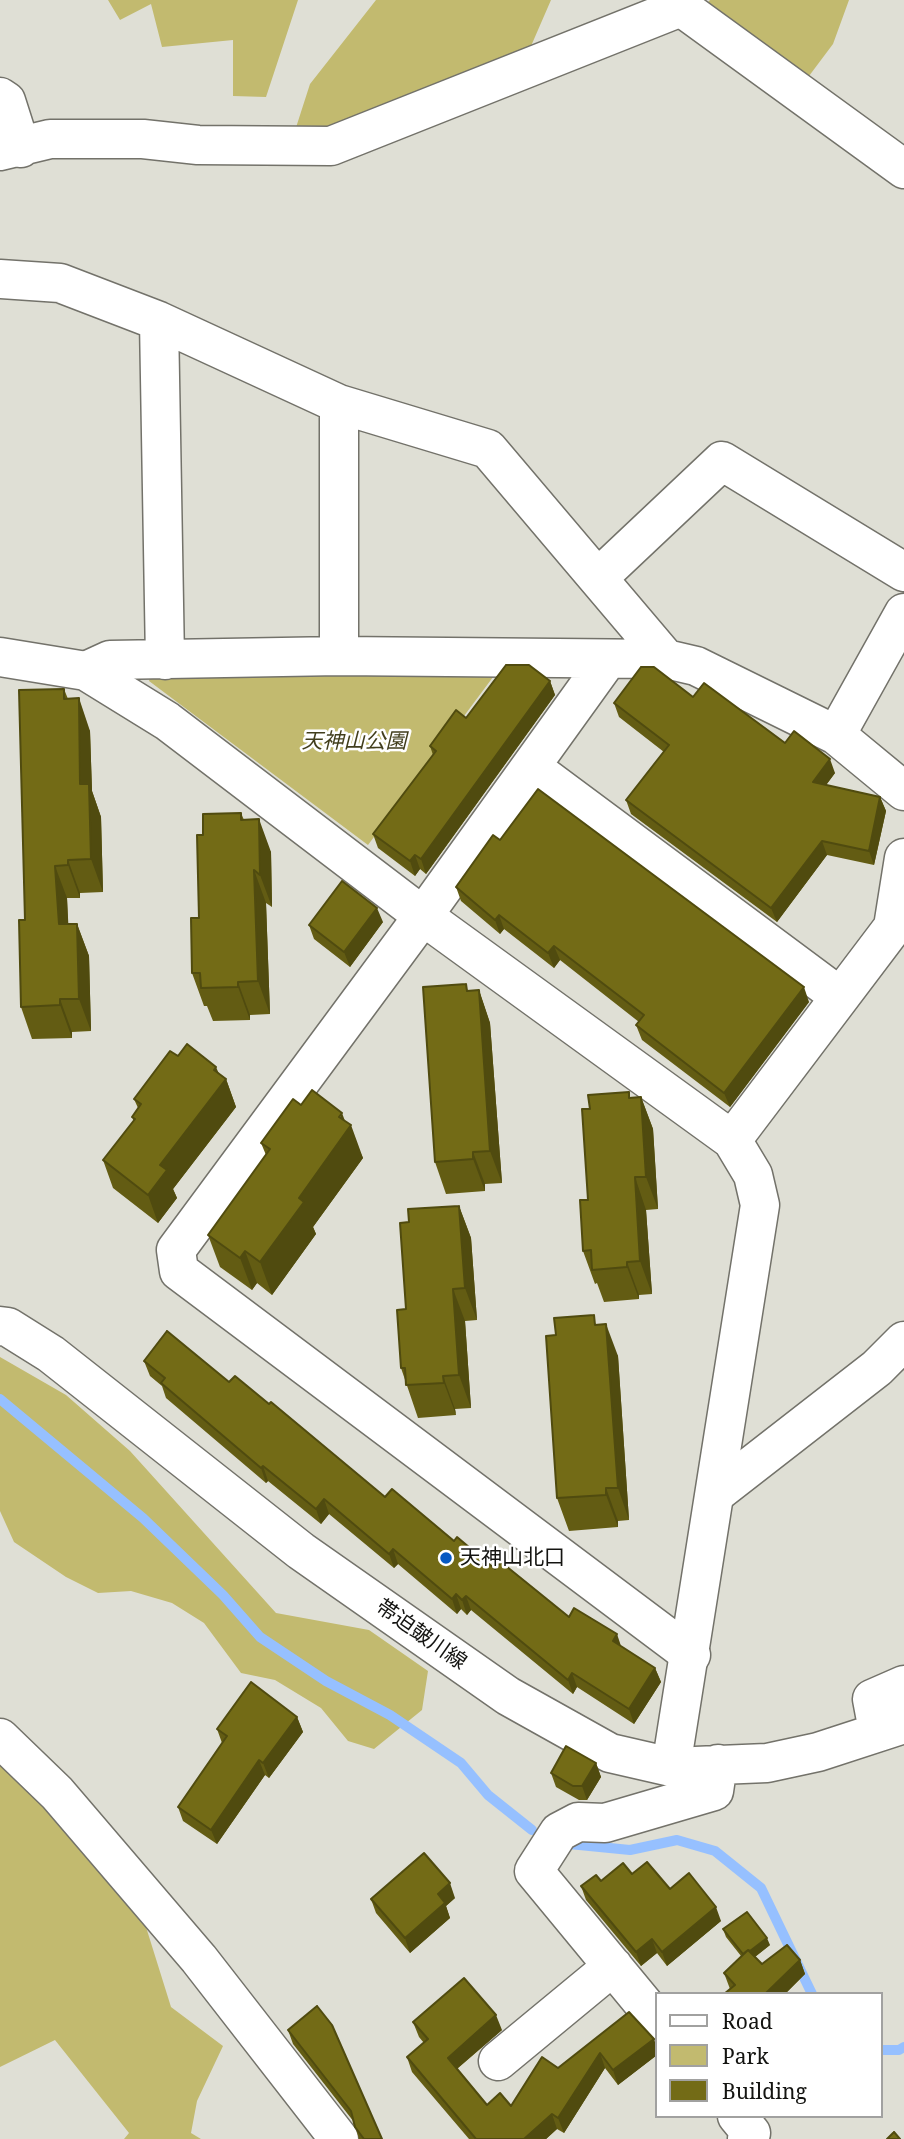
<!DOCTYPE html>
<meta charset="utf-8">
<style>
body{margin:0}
#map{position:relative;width:904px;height:2139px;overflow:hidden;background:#dfdfd5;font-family:"Noto Serif",serif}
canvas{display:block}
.legend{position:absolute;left:655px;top:1992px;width:228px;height:126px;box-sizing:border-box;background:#fff;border:2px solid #a1a1a0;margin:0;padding:9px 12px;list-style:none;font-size:21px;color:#141411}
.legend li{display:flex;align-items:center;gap:14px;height:35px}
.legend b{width:35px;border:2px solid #a1a1a0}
</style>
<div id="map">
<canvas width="904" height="2139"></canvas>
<ul class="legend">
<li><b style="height:9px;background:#fff"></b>Road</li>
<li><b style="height:19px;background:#c2ba6f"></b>Park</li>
<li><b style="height:19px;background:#736b16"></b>Building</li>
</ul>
</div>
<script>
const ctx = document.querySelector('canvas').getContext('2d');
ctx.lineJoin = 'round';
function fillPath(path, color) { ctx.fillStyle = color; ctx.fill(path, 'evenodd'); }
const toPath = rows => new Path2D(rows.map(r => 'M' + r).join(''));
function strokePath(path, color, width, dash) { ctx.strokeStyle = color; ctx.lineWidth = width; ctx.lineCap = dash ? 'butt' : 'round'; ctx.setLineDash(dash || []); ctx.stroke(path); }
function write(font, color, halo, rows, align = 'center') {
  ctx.font = font + ' "Noto Serif","Noto Sans JP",serif'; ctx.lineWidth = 5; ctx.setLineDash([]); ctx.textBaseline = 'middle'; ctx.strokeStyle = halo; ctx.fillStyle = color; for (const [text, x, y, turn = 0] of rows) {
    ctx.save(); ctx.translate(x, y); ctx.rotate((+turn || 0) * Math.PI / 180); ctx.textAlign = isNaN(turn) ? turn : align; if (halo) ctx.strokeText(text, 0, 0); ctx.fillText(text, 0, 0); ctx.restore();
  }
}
fillPath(toPath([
 [108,0,298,0,266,97,233,96,233,40,162,47,151,4,120,20],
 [376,0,551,0,528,53,291,143,310,84],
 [710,0,849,0,833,44,809,76,705,5],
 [152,668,499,669,368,845,149,681],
 [0,1357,66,1395,130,1451,276,1613,369,1630,428,1671,422,1710,374,1749,348,1741,321,1708,275,1680,241,1673,204,1623,172,1603,131,1591,98,1593,66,1577,14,1542,0,1511],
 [0,1759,141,1911,171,2007,223,2046,197,2101,191,2133,201,2139,124,2139,129,2133,55,2040,0,2067]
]), '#c2ba6f');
strokePath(toPath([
 [0,1399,143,1518,223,1595,260,1637,326,1681,390,1715,461,1763,488,1795,532,1830],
 [569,1844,630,1850,677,1840,715,1851,761,1888,812,1994],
 [881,2050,899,2050,904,2047]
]), '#96c0ff', 10);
const street = toPath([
 [0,97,6,101,21,148],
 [0,151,50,139,143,139,198,145,331,146,681,7,904,169],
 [0,279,60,283,159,321,339,404,488,449,666,659],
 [159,321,165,660],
 [599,577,722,461,904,572],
 [339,656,339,404],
 [608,659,423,916,176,1250,179,1271,691,1655],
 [86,671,110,660,339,656,666,659,696,666,836,735,904,791],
 [836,735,904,613],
 [531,767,839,996],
 [732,1140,893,927,904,858],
 [715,1494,877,1368,904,1341],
 [878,1731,872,1699,904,1685],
 [0,1738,57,1793,199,1959,339,2139],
 [695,1766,767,1763,818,1752,904,1724],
 [657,2020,534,1871,559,1832,578,1822,605,1823,714,1791,718,1764],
 [498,2061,613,1966],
 [737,2116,751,2133,747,2139]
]);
const secondary = toPath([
 [0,657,86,671,167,721,423,916,732,1140,753,1175,760,1205,671,1767,610,1753,508,1696,301,1551,51,1354,8,1327,0,1326]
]);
strokePath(street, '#73726a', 41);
strokePath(secondary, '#73726a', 41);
strokePath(street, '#fff', 38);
strokePath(secondary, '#fff', 38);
fillPath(toPath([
 [550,681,555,695,426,874,420,869,415,876,378,848,373,834,433,755,430,746,466,718],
 [64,689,68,699,90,731,92,791,101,817,103,892,80,893,80,898,67,898,68,924,77,924,89,956,91,1031,72,1032,72,1038,32,1039,21,1007,25,920],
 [693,697,785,743,835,773,826,785,880,797,886,811,874,865,827,855,777,922,631,814,626,800,664,752,619,717,614,703],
 [241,813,244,820,271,852,272,907,266,903,270,1014,250,1015,250,1020,213,1021,207,1006,204,1006,192,973,199,918,203,835],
 [500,840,809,1002,730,1107,642,1040,636,1025,639,1022,560,960,554,968,504,929,500,934,461,901,456,887],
 [383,922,350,967,314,939,309,925],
 [479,990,490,1023,502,1183,485,1184,485,1191,446,1194,435,1162,469,991],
 [178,1056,219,1074,226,1079,236,1107,173,1189,177,1198,158,1223,113,1188,103,1160,134,1122,132,1117,138,1108,134,1099],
 [641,1097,653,1129,658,1209,646,1210,652,1294,639,1295,639,1299,604,1302,597,1283,595,1284,583,1251,588,1200,590,1109,631,1098],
 [301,1105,345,1121,363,1158,313,1227,316,1234,272,1295,257,1283,252,1290,220,1267,208,1235,266,1155,261,1143],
 [459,1206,471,1238,477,1320,465,1321,471,1408,455,1409,456,1415,418,1418,401,1368,406,1309,409,1222],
 [597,1324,618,1356,629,1520,618,1521,618,1527,569,1531,557,1498,556,1335],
 [144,1361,229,1382,269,1404,385,1497,454,1541,569,1617,622,1647,655,1668,661,1682,634,1724,577,1687,573,1694,471,1610,467,1615,461,1609,457,1614,398,1564,394,1568,329,1514,321,1524,268,1481,266,1483,166,1398,162,1386,150,1376],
 [297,1717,303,1732,269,1778,265,1775,217,1844,183,1821,178,1807,222,1743,217,1729],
 [596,1763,601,1777,587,1800,579,1800,556,1787,551,1773],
 [632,1874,670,1889,721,1921,667,1966,657,1953,641,1966,586,1900,581,1886],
 [455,1898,446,1906,450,1918,410,1953,376,1913,371,1899],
 [723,1929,770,1945,755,1957,762,1964,800,1960,805,1974,785,1994,724,1994,730,1989,724,1973,741,1956,726,1937],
 [629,2012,657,2048,657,2055,618,2085,605,2068,564,2133,557,2129,546,2139,469,2139,412,2072,407,2057,424,2043,419,2037,413,2022,502,2030,457,2069,487,2105,511,2106],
 [288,2030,382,2139,359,2139,354,2122,293,2044]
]), '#635c13');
fillPath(toPath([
 [550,681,555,695,426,874,421,859],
 [79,698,90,731,92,791,101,817,103,892,91,859,80,784],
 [830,759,835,773,818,796,813,782],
 [880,797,886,811,874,865,869,851],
 [259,819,271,852,272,907,260,875],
 [822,841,827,855,777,922,771,908],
 [415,855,420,869,415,876,410,861],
 [68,860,80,893,80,898,68,865],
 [55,866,67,898,70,957,59,924],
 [254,870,266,903,270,1014,258,981],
 [377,908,383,922,350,967,344,952],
 [499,915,504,929,500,934,495,920],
 [77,924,89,956,91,1031,79,999],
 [554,946,560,960,554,968,548,953],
 [238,982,250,1015,250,1020,238,987],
 [804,987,809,1002,730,1107,724,1093],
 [479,990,490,1023,502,1183,490,1151],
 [60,999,72,1032,72,1038,60,1005],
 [216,1067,223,1083,226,1079,236,1107,173,1189,177,1198,158,1223,148,1195,160,1165],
 [641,1097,653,1129,658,1209,646,1177],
 [342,1113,348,1129,351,1125,363,1158,313,1227,316,1234,272,1295,260,1262,299,1198],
 [473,1152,485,1184,485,1191,473,1159],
 [635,1177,646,1210,652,1294,640,1261],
 [459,1206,471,1238,477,1320,465,1288],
 [245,1251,257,1283,252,1290,240,1258],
 [627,1262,639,1295,639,1299,627,1267],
 [453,1289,465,1321,471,1408,459,1375],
 [606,1324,618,1356,629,1520,618,1488],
 [443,1376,455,1409,456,1415,444,1383],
 [263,1466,268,1481,266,1483,261,1468],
 [606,1488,618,1521,618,1527,606,1495],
 [324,1499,329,1514,321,1524,316,1509],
 [393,1549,398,1564,394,1568,389,1554],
 [456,1594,461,1609,457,1614,452,1599],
 [466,1596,471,1610,467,1615,462,1600],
 [617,1634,622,1649,613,1641],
 [655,1668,661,1682,634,1724,629,1709],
 [572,1673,577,1687,573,1694,568,1680],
 [297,1717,303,1732,269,1778,263,1763],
 [259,1760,265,1775,217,1844,211,1830],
 [596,1763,601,1777,587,1800,582,1786],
 [450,1883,455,1898,446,1906,450,1918,410,1953,405,1938,438,1894],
 [716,1907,721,1921,667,1966,662,1952],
 [767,1938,770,1945,747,1963,744,1956],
 [652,1939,657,1953,641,1966,636,1952],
 [800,1960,805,1974,785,1994,765,1994],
 [496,2015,502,2030,453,2072,448,2058],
 [654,2039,657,2048,657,2055,618,2085,613,2070],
 [600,2053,605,2068,564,2133,558,2118],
 [552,2114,557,2129,546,2139,524,2139]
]), '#504b0f');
const building = toPath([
 [506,665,529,665,550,681,421,859,415,855,410,861,373,834,436,751,430,746,456,710,466,718,506,665],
 [641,667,654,667,693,697,704,683,785,743,794,731,830,759,813,782,880,797,869,851,822,841,771,908,626,800,669,745,614,703,641,667],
 [64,689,64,699,79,698,80,784,89,784,91,859,68,860,68,865,55,866,59,924,77,924,79,999,60,999,60,1005,21,1007,19,920,25,920,19,690,64,689],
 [538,789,804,987,724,1093,636,1025,644,1015,554,946,548,953,499,915,495,920,456,887,493,835,500,840,538,789],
 [241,813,241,820,259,819,260,875,254,870,258,981,238,982,238,987,201,988,200,973,192,973,191,918,199,918,197,835,203,835,203,814,241,813],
 [342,881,377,908,344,952,309,925,342,881],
 [466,984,467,991,479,990,490,1151,473,1152,473,1159,435,1162,423,987,466,984],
 [187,1044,216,1067,214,1070,226,1079,160,1165,167,1170,148,1195,103,1160,135,1119,132,1117,141,1104,134,1099,170,1051,178,1056,187,1044],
 [312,1090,342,1113,339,1117,351,1125,299,1198,304,1202,260,1262,245,1251,240,1258,208,1235,270,1149,261,1143,293,1099,301,1105,312,1090],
 [629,1092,629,1098,641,1097,646,1177,635,1177,640,1261,627,1262,627,1267,592,1270,591,1250,583,1251,580,1200,588,1200,582,1109,590,1109,588,1095,629,1092],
 [459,1206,465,1288,453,1289,459,1375,443,1376,444,1383,406,1385,405,1368,401,1368,397,1310,406,1309,400,1223,409,1222,408,1209,459,1206],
 [594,1315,595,1325,606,1324,618,1488,606,1488,606,1495,557,1498,546,1336,556,1335,554,1318,594,1315],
 [167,1331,229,1382,235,1376,269,1404,271,1402,385,1497,392,1489,454,1541,457,1537,495,1569,501,1562,569,1617,574,1608,617,1634,613,1641,655,1668,629,1709,572,1673,568,1680,466,1596,462,1600,456,1594,452,1599,393,1549,389,1554,324,1499,316,1509,263,1466,261,1468,161,1383,165,1378,144,1361,167,1331],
 [251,1682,297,1717,263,1763,259,1760,211,1830,178,1807,227,1736,217,1729,251,1682],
 [566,1746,596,1763,582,1786,573,1786,551,1773,566,1746],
 [424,1853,450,1883,438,1894,445,1903,405,1938,371,1899,424,1853],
 [647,1862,670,1889,689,1873,716,1907,662,1952,652,1939,636,1952,581,1886,596,1875,601,1881,623,1863,632,1874,647,1862],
 [747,1912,767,1938,750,1951,748,1950,743,1954,723,1929,747,1912],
 [787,1945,800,1960,765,1994,724,1994,735,1985,724,1973,748,1950,762,1964,787,1945],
 [464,1978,496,2015,448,2058,487,2105,500,2093,511,2106,542,2057,558,2068,629,2012,654,2039,613,2070,600,2053,558,2118,552,2114,524,2139,476,2139,407,2057,428,2039,413,2022,464,1978],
 [317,2006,332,2025,382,2139,364,2139,355,2127,351,2111,288,2030,317,2006],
 [894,2132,900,2139,887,2139,894,2132]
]);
fillPath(building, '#736b16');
strokePath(building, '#504b0f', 2);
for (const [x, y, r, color] of [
 [446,1558,7,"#0659c2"]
]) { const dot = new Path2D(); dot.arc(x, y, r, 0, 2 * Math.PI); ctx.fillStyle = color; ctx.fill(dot); strokePath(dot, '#fff', 2.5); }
write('italic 21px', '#423e1c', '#fff', [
 ["天神山公園",354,742]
]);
write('21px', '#141411', '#fff', [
 ["天神山北口",460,1558]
], 'left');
write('21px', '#141411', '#fff', [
 ["帯迫皷川線",421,1635,35]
]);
</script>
